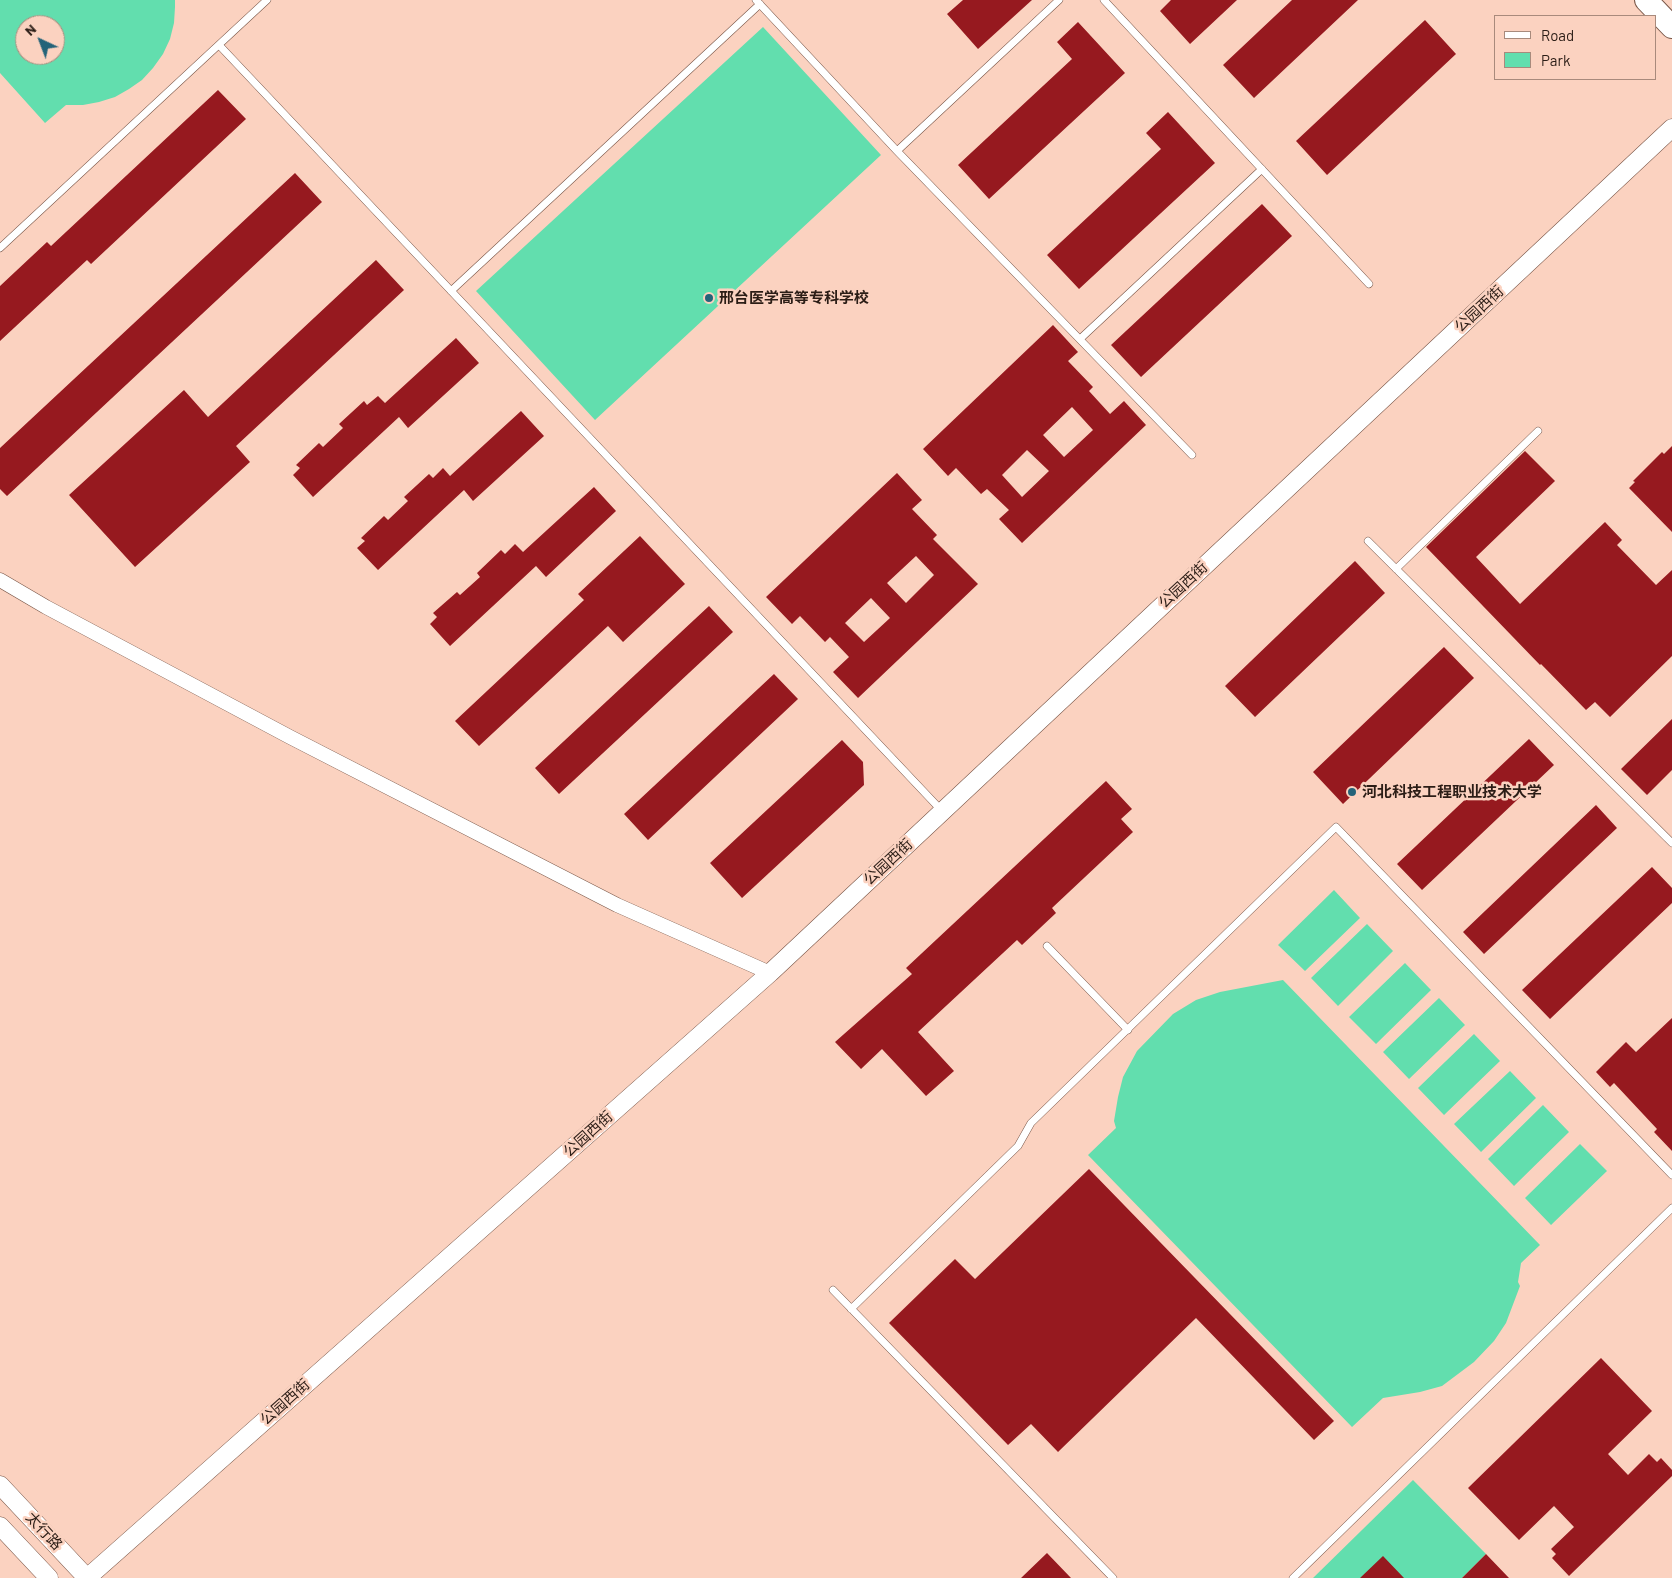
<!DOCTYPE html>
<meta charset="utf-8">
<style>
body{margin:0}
#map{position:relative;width:1672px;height:1578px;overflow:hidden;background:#fbd2c0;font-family:Barlow,sans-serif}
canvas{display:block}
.legend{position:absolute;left:1494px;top:15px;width:162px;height:65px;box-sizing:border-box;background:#fbd2c0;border:1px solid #a88a7c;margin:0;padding:6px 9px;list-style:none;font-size:15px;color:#2b1d16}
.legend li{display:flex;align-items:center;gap:10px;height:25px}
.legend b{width:25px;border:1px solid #a88a7c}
.north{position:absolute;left:15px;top:15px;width:50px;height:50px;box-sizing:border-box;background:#fbd2c0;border:1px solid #a88a7c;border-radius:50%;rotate:317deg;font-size:14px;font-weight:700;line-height:20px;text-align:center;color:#2b1d16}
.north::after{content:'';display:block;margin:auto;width:18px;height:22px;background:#246379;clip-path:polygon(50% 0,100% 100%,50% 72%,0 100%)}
</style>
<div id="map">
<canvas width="1672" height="1578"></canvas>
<ul class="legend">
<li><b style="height:6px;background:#fff"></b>Road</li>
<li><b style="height:14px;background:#62deae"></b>Park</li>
</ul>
<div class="north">N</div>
</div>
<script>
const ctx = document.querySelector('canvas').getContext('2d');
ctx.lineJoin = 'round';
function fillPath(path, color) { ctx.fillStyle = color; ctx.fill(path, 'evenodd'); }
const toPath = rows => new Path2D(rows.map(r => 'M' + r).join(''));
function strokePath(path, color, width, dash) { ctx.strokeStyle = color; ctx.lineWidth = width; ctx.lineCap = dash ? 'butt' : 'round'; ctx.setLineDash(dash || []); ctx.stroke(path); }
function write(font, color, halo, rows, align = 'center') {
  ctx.font = font + ' Barlow,"Noto Sans SC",sans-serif'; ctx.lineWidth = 5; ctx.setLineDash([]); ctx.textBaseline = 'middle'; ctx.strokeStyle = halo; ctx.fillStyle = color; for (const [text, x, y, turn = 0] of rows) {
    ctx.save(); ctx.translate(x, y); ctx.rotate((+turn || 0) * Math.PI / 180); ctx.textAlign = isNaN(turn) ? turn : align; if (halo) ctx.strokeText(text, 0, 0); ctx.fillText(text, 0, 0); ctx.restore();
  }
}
fillPath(toPath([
 [0,0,175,0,175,7,174,23,170,39,163,54,153,68,142,80,129,89,115,97,99,102,83,105,66,105,45,123,0,73],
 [25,25,55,25,55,55,25,55],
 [763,27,881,155,595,420,476,291],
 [1334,890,1360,918,1305,971,1278,945],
 [1367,924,1393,951,1338,1006,1311,978],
 [1405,963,1431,990,1376,1044,1349,1017],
 [1283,980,1540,1245,1521,1263,1518,1282,1520,1286,1506,1323,1494,1341,1474,1362,1442,1386,1420,1392,1383,1398,1352,1427,1088,1155,1116,1128,1114,1121,1118,1097,1123,1077,1137,1051,1173,1014,1196,1000,1220,992],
 [1439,998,1465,1025,1409,1079,1383,1052],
 [1474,1034,1500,1061,1444,1115,1418,1088],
 [1510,1071,1536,1098,1481,1152,1454,1124],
 [1543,1105,1569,1132,1514,1186,1488,1159],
 [1580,1144,1607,1171,1551,1225,1525,1198],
 [1413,1480,1486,1554,1462,1578,1313,1578]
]), '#62deae');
fillPath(toPath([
 [963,0,1032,0,978,49,947,14],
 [1171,0,1237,0,1190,44,1160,11],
 [1292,0,1358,0,1254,98,1223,65],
 [1425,20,1456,54,1327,175,1296,141],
 [1078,22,1125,73,989,199,958,165,1072,59,1057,42],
 [218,90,246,119,91,264,87,260,0,341,0,286,47,242,51,246],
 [1168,112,1215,163,1079,289,1047,255,1161,149,1146,133],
 [295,173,322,202,7,496,0,489,0,448],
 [1262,204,1292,236,1141,377,1111,345],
 [376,260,404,290,236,446,250,462,135,567,69,495,184,390,208,417],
 [1053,325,1078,352,1068,361,1093,387,1089,391,1110,414,1124,401,1146,425,1022,543,999,519,1009,510,987,489,981,494,956,468,948,476,923,449],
 [1072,407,1093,430,1064,457,1043,435],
 [1027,450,1049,471,1022,497,1002,475],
 [456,338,479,363,408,428,399,417,313,497,293,475,300,468,296,465,319,443,323,447,343,428,339,424,364,401,367,405,378,396,385,403],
 [521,411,544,436,473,501,464,490,378,570,357,548,365,541,361,538,384,516,388,520,408,501,404,497,429,474,433,478,443,468,450,476],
 [1672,446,1672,532,1629,488,1635,482,1633,481,1662,452,1664,454],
 [1525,451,1555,481,1476,557,1520,604,1605,522,1622,540,1617,545,1656,585,1672,570,1672,656,1610,717,1595,702,1586,710,1541,664,1540,665,1426,547],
 [897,473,922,500,912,509,937,535,933,539,978,584,858,698,833,672,849,657,830,637,825,642,800,616,792,624,766,597],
 [916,556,934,575,906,603,887,583],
 [871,598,890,618,864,642,845,623],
 [594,487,616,511,546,577,536,566,450,646,430,624,437,617,433,613,457,592,460,595,480,577,477,573,501,550,505,554,515,544,523,552],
 [640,536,685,584,623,642,608,626,479,746,455,721,584,600,578,594],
 [1355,561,1385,593,1255,717,1225,686],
 [709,606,733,632,559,794,535,768],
 [1444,647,1474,678,1343,804,1313,772],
 [774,674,798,699,648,840,624,814],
 [1672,719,1672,770,1647,795,1621,769],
 [1529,739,1554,765,1422,890,1397,864],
 [842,740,863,762,864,785,742,898,710,863],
 [1106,781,1132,809,1121,819,1133,832,1052,908,1056,913,1022,945,1017,940,918,1032,954,1071,926,1096,882,1049,861,1069,835,1042,912,974,906,968],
 [1596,805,1617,828,1484,954,1463,932],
 [1652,867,1672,888,1672,903,1550,1019,1522,990],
 [1672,1018,1672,1151,1654,1132,1657,1129,1614,1083,1610,1087,1596,1072,1626,1042,1636,1052],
 [1089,1169,1334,1421,1314,1440,1196,1318,1058,1452,1031,1424,1008,1445,889,1323,955,1259,975,1279],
 [1601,1358,1652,1411,1608,1454,1628,1475,1649,1454,1657,1462,1661,1458,1672,1470,1672,1476,1569,1576,1552,1558,1556,1554,1551,1549,1574,1527,1554,1506,1519,1540,1468,1488],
 [1047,1553,1071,1578,1021,1578],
 [1486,1554,1509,1578,1462,1578],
 [1383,1556,1404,1578,1360,1578]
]), '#96191f');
const service = toPath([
 [756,0,897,151,1192,455],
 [1104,0,1369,284],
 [219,45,942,811],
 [897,151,1059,0],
 [0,248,267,0],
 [451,291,760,4],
 [1080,339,1262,169],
 [1368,541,1672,843],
 [1396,569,1538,431],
 [1047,946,1128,1030],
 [833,1290,1113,1578],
 [851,1309,1018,1146,1031,1123,1336,827,1672,1175],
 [1293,1578,1672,1208]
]);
const minor = toPath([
 [0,580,46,607,290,737,617,905,770,973]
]);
const tertiary = toPath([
 [0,1485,87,1578],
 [0,1526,49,1578],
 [87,1578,770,973,1672,128]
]);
const primary = toPath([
 [1646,0,1672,27]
]);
strokePath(service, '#785546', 8);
strokePath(minor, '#785546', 15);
strokePath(tertiary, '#785546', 19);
strokePath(primary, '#785546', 24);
strokePath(service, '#fff', 7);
strokePath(minor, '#fff', 14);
strokePath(tertiary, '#fff', 18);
strokePath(primary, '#fff', 22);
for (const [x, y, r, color] of [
 [709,298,5,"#246379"],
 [1352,792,5,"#246379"]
]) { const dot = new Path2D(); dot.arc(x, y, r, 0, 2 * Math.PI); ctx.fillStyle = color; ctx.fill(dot); strokePath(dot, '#fbd2c0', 2); }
write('bold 15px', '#2b1d16', '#fbd2c0', [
 ["邢台医学高等专科学校",719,298],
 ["河北科技工程职业技术大学",1362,792]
], 'left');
write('15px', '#2b1d16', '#fbd2c0', [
 ["公园西街",1479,309,-43],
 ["公园西街",1183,585,-43],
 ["公园西街",888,862,-43],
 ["公园西街",588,1134,-42],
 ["公园西街",285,1402,-42],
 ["太行路",44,1531,47]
]);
</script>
